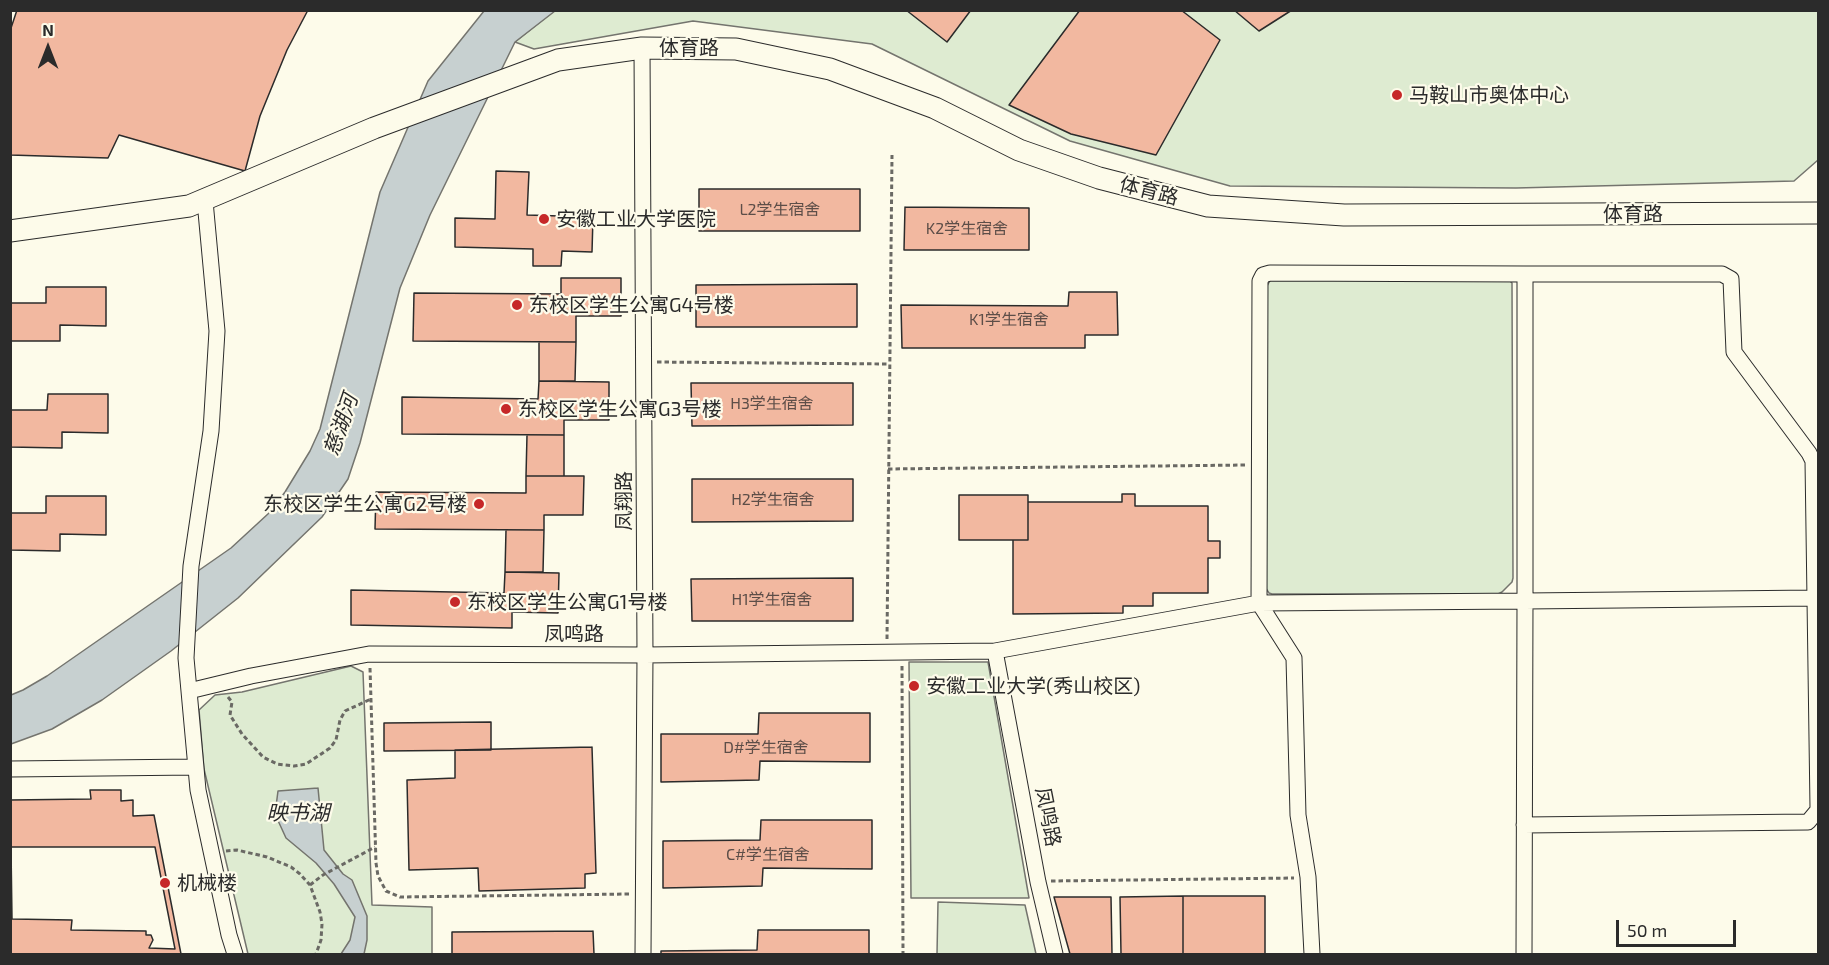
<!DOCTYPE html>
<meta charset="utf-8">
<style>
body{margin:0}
#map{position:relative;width:1829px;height:965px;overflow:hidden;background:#fdfbea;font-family:"Exo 2",sans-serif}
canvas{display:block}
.frame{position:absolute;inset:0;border:12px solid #2b2b2b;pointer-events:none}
.north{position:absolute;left:18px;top:18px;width:60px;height:60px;-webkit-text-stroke:4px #fdfbea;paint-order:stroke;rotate:0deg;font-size:16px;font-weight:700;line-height:24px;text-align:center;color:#2b2b2b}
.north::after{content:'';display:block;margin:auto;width:21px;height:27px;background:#2b2b2b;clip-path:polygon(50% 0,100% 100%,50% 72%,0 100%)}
.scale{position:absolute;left:1616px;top:920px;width:120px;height:27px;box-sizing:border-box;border:3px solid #2b2b2b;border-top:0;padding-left:8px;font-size:18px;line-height:21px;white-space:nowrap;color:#2b2b2b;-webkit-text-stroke:4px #fdfbea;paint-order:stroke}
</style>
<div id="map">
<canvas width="1829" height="965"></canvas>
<div class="frame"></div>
<div class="north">N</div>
<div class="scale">50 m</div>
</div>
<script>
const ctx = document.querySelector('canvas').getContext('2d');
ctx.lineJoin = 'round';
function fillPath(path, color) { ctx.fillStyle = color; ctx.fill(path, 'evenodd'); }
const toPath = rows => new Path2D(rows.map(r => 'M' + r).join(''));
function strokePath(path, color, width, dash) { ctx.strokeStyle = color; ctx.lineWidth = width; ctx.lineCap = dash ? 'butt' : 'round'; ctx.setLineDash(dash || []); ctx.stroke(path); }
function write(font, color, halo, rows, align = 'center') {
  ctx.font = font + ' "Exo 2","Noto Sans SC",sans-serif'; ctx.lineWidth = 4.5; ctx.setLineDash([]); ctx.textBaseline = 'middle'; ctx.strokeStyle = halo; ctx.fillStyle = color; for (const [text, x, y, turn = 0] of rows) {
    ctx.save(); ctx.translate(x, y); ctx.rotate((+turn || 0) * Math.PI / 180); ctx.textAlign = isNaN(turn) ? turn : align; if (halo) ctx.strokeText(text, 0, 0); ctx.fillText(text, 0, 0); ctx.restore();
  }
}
const green = toPath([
 [555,10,1818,11,1818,160,1794,181,1516,188,1230,186,1070,141,872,44,693,21,534,49,515,42,555,10],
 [1271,279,1509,280,1512,283,1513,578,1512,582,1502,592,1498,594,1272,594,1269,593,1265,587,1267,286,1271,279],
 [909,662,988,662,1029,898,911,898,909,662],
 [351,666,363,672,372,905,432,907,432,954,248,954,204,769,199,710,215,695,242,692,351,666],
 [938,902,1025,905,1036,954,937,954,938,902]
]);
fillPath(green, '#deebd1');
strokePath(green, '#74746e', 1.5);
const water = toPath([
 [484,11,555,11,515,42,430,215,400,288,360,443,348,479,322,517,238,598,171,651,102,700,52,729,11,744,11,695,23,690,47,676,231,548,269,513,285,492,310,451,320,429,380,192,428,81,484,11],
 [318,788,324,850,343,874,352,880,367,916,367,940,364,954,341,954,350,940,355,917,334,884,316,863,286,838,275,814,278,791,318,788]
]);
fillPath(water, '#c7d0d0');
strokePath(water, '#74746e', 1.5);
const building = toPath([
 [17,10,308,10,287,50,260,116,245,171,119,135,108,158,10,155,10,31,17,10],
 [906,10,971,10,947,42,906,10],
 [1080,10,1181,10,1220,40,1156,155,1071,134,1009,105,1080,10],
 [1234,10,1292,10,1259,31,1234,10],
 [496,171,529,172,527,215,593,217,592,252,562,251,561,266,533,266,533,249,455,247,455,218,495,219,496,171],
 [699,189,860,189,860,231,699,231,699,189],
 [905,207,1029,208,1029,250,904,250,905,207],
 [561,278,621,278,621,316,576,316,576,342,413,341,414,293,561,294,561,278],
 [857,284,857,327,696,327,696,285,857,284],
 [46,287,106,287,106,326,60,325,60,341,10,341,10,303,46,303,46,287],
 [1069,292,1117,292,1118,335,1085,335,1085,348,902,348,901,305,1068,306,1069,292],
 [539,342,576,342,575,381,539,381,539,342],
 [539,381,609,382,609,420,564,420,564,435,402,434,402,397,538,399,539,381],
 [691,383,853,383,853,425,692,426,691,383],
 [48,394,108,394,108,433,62,432,62,448,10,447,10,410,47,410,48,394],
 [527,435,564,435,564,476,526,476,527,435],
 [526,476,584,476,583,515,544,515,544,530,375,529,376,492,526,493,526,476],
 [692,479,853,479,853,521,692,522,692,479],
 [1122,494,1135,494,1135,506,1208,506,1208,541,1220,541,1220,558,1208,558,1208,593,1153,593,1153,606,1123,606,1123,613,1013,614,1013,540,1028,540,1028,502,1122,502,1122,494],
 [959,495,1028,495,1028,540,959,540,959,495],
 [46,496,106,496,106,535,60,534,60,551,10,550,10,513,46,513,46,496],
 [506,530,544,530,543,572,505,572,506,530],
 [505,572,559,573,558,613,512,612,512,628,351,625,351,590,504,593,505,572],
 [853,578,853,621,692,621,691,579,853,578],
 [759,713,870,713,870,762,760,761,759,780,661,782,661,734,758,734,759,713],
 [491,722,491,750,384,751,384,723,491,722],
 [592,747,596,873,585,874,585,888,479,891,478,868,409,870,407,780,455,778,455,750,592,747],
 [90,790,121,790,121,801,133,800,133,816,154,815,181,954,10,954,10,800,91,799,90,790],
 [11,847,155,847,175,949,149,948,153,940,151,935,146,935,146,931,71,930,72,920,12,919,11,847],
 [761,820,872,820,872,869,763,868,762,886,663,888,663,841,760,840,761,820],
 [1183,896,1183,954,1121,954,1120,897,1183,896],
 [1183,896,1265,896,1265,954,1183,954,1183,896],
 [1054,897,1111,897,1112,954,1070,954,1054,897],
 [758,930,869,930,869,954,661,954,661,951,757,950,758,930],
 [593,931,594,954,452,954,452,932,593,931]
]);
fillPath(building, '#f2b8a0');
strokePath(building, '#2b2b2b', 1.5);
const street = toPath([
 [642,48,645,655,643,954],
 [1525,274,1722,274,1731,279,1734,352,1809,453,1813,461,1818,808],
 [995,651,1259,603,1525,601,1525,274,1270,273,1263,275,1260,281,1259,603,1294,658,1298,815,1308,877,1312,954],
 [189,691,186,658,191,566,211,431,217,331,205,201],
 [10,769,196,767],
 [1524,825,1808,822,1818,810],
 [235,954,229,935,198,790,189,691,251,676,369,654,645,655,995,651,1038,882,1055,954],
 [1524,954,1525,601,1815,598]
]);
const secondary = toPath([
 [10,231,189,206,374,128,558,60,642,48,736,49,830,69,935,108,1019,150,1099,178,1208,206,1344,215,1818,213]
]);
strokePath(street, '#2b2b2b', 17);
strokePath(secondary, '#2b2b2b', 23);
strokePath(toPath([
 [657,362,889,364],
 [888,469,1246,465],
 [887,639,892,155],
 [902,666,903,954],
 [370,668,376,863,378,876,386,891,400,897,630,894],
 [228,697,232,702,230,715,242,734,263,757,277,764,294,766,306,764,330,748,336,740,340,720,345,711,371,699],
 [226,851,237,850,267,857,291,867,300,874,310,885,320,912,322,924,321,940,316,954],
 [1051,881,1294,878],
 [310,885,323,875,375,847]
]), '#6a6964', 3, [4.5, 3]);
strokePath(street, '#fdfbea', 15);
strokePath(secondary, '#fdfbea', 21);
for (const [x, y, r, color] of [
 [1397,95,6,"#c62828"],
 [544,219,6,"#c62828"],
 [517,305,6,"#c62828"],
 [506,409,6,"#c62828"],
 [479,504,6,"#c62828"],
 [455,602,6,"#c62828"],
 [914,686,6,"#c62828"],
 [165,883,6,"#c62828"]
]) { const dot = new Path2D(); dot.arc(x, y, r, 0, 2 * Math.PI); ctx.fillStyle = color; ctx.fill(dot); strokePath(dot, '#fdfbea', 2); }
write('16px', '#5d4e48', null, [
 ["L2学生宿舍",780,210],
 ["K2学生宿舍",967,229],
 ["K1学生宿舍",1009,320],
 ["H3学生宿舍",772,404],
 ["H2学生宿舍",773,500],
 ["H1学生宿舍",772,600],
 ["D#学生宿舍",766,748],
 ["C#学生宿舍",768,855]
]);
write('20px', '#2b2b2b', '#fdfbea', [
 ["体育路",689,48],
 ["体育路",1149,191,14],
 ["体育路",1633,214],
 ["凤翔路",624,501,-90],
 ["凤鸣路",574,634],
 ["凤鸣路",1048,817,79]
]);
write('20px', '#2b2b2b', '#fdfbea', [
 ["马鞍山市奥体中心",1409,95],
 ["安徽工业大学医院",556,219],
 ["东校区学生公寓G4号楼",529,305],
 ["东校区学生公寓G3号楼",518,409],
 ["东校区学生公寓G2号楼",467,504,"right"],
 ["东校区学生公寓G1号楼",467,602],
 ["安徽工业大学(秀山校区)",926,686],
 ["机械楼",177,883]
], 'left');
write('italic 21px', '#2b2b2b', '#fdfbea', [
 ["慈湖河",341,425,-71],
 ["映书湖",298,813]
]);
</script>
